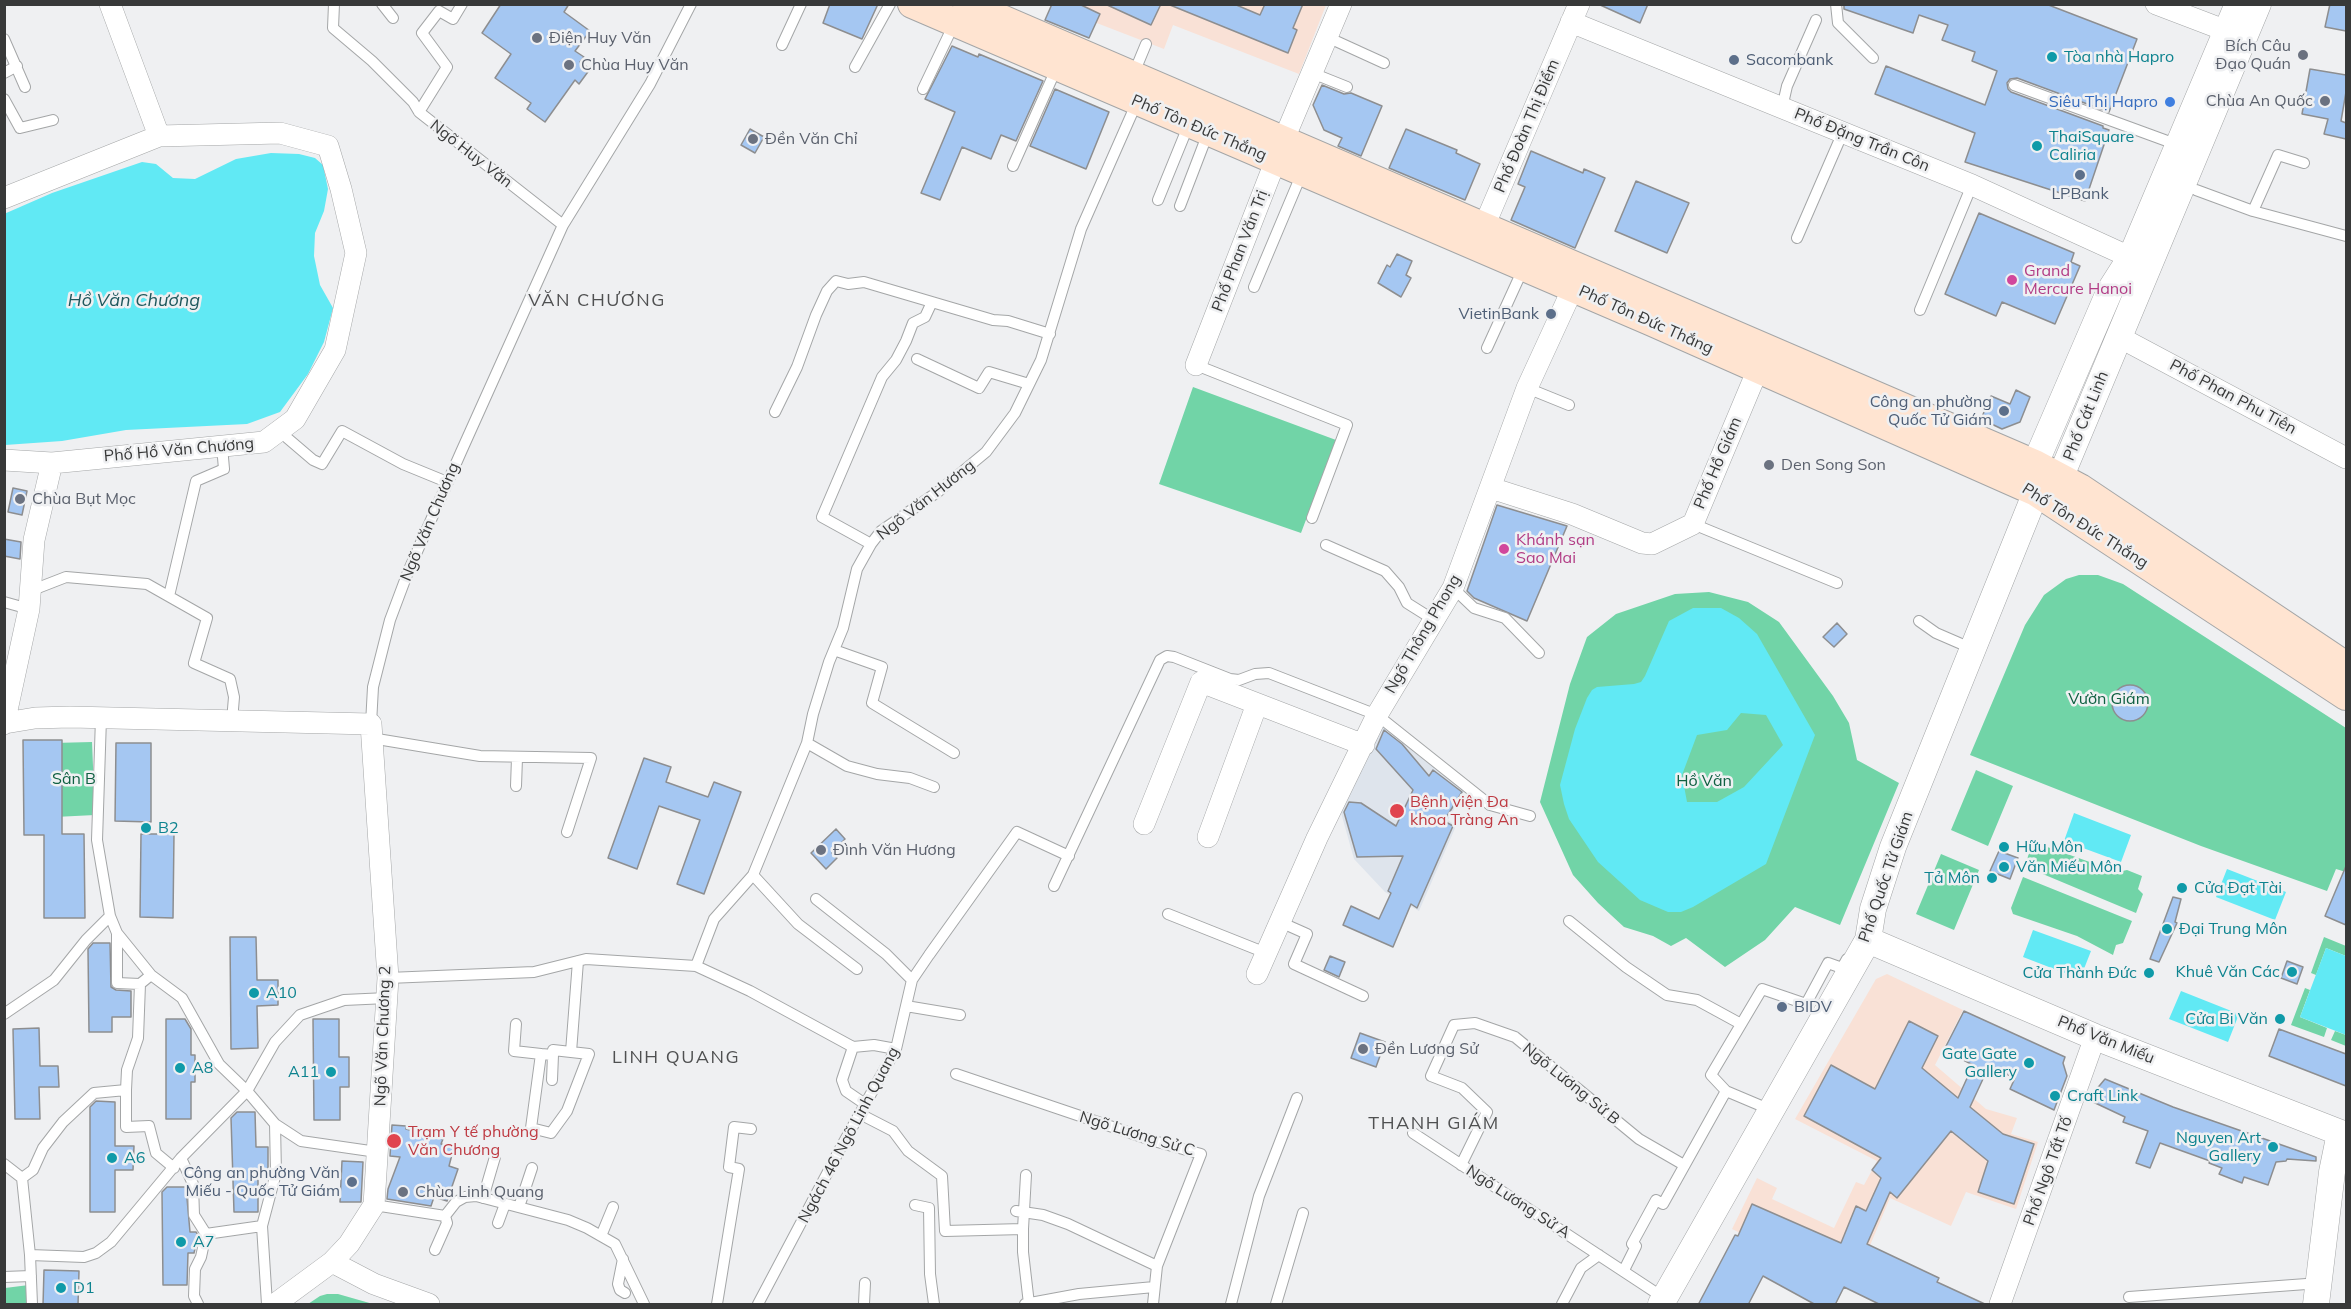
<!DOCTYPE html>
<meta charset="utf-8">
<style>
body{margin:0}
#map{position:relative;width:2351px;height:1309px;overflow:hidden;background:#eff0f2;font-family:Mulish,sans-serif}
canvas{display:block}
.frame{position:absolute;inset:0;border:6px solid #383939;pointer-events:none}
</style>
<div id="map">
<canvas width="2351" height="1309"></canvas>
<div class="frame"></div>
</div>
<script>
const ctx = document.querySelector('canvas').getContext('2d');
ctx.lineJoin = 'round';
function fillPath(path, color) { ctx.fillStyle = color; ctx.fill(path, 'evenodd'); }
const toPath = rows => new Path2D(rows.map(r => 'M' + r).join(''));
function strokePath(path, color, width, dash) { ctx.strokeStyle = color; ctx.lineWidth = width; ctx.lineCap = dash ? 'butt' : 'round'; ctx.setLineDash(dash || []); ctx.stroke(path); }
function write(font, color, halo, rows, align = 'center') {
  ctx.font = font + ' Mulish,sans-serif'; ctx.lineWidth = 5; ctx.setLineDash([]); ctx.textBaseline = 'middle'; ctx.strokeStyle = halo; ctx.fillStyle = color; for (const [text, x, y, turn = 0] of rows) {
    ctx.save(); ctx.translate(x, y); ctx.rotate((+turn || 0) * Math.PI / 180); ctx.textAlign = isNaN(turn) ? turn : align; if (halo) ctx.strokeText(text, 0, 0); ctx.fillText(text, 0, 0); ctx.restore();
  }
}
fillPath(toPath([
 [1080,4,1326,5,1299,74,1173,25,1164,49,1076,15],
 [1887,974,1963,1010,1935,1065,1986,1109,2017,1118,2011,1134,2038,1142,2016,1209,1966,1192,1951,1226,1890,1198,1852,1288,1732,1229,1757,1178,1777,1188,1772,1199,1834,1228,1856,1182,1864,1185,1877,1161,1795,1119,1876,979]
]), '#f9e1d6');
fillPath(toPath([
 [1379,719,1465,790,1448,820,1456,826,1419,911,1385,892,1354,859,1338,802]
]), '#dee4ec');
fillPath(toPath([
 [1193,387,1336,440,1301,533,1159,484],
 [2079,575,2098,575,2123,584,2346,728,2346,872,2336,869,2327,891,2201,846,1970,755,2025,625,2044,595,2066,579],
 [1709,592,1748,602,1779,622,1833,696,1849,723,1857,760,1899,783,1840,925,1795,907,1765,940,1725,967,1686,938,1671,946,1653,936,1624,927,1598,903,1573,875,1540,802,1570,684,1587,637,1616,614,1675,594],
 [92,742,95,815,55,817,53,743],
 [1976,770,2013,786,1988,846,1951,830],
 [2036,843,2118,872,2127,870,2142,876,2138,889,2143,894,2136,913,2026,867,2028,856,2033,844],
 [1941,854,1979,870,1954,930,1916,914],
 [2023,877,2132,921,2123,943,2116,945,2113,955,2077,936,2013,914,2011,908],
 [2324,937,2346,946,2346,956,2326,948,2316,975,2311,973],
 [2305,988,2310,990,2300,1017,2327,1028,2324,1037,2291,1025],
 [2335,1031,2346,1035,2346,1046,2331,1040],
 [29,1285,29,1304,5,1304,5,1288],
 [327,1294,338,1294,373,1304,308,1304,320,1296]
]), '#71d4a7');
fillPath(toPath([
 [271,153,299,154,315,158,323,165,328,189,324,211,315,233,314,256,320,285,333,308,324,342,308,374,280,412,247,424,126,430,62,441,5,445,4,214,52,193,142,162,156,164,173,178,195,179,236,159],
 [1693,608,1721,608,1739,618,1757,634,1815,735,1766,864,1693,907,1681,912,1668,912,1640,900,1598,862,1569,819,1564,804,1560,785,1575,729,1587,698,1592,690,1597,687,1634,684,1641,682,1645,676,1669,621],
 [1741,713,1766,715,1783,745,1744,787,1717,802,1687,802,1682,775,1697,735,1727,730],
 [2074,813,2131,835,2121,862,2064,841],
 [2227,869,2286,892,2275,920,2216,897],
 [2033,930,2091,951,2080,979,2023,957],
 [2326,948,2346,956,2346,1035,2300,1017],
 [2181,991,2239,1014,2228,1042,2169,1019]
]), '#61e9f4');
const building = toPath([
 [501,4,569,4,564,12,590,31,575,51,584,57,580,62,590,69,579,84,575,80,545,122,527,109,531,103,495,78,511,54,482,33,501,4],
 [830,4,878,4,862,39,823,23,830,4],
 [1052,4,1079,4,1100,14,1089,38,1045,20,1052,4],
 [1105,4,1161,4,1151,25,1105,4],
 [1234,4,1260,15,1265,4,1303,4,1293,28,1297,30,1288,53,1170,5,1234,4],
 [1598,4,1648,4,1640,23,1598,4],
 [1844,4,2046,4,2137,39,2109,112,2017,78,2010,79,2007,83,2008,89,2011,92,2103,126,2103,128,2109,130,2085,201,1965,162,1975,133,1875,94,1886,66,1985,105,1997,71,1972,61,1975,52,1942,40,1948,25,1919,15,1913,33,1844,9,1844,4],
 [2330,4,2346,4,2346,31,2325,27,2330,4],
 [952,46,978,57,979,54,1043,81,1016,141,1001,135,991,159,962,147,940,200,921,193,955,112,925,99,952,46],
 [2310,69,2346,75,2346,92,2341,121,2346,123,2346,139,2324,134,2328,119,2302,114,2310,69],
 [1322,85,1344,94,1351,93,1382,106,1361,156,1338,146,1342,138,1324,130,1313,105,1322,85],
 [1055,89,1109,112,1086,169,1030,146,1055,89],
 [750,129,764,137,755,153,741,145,750,129],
 [1406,129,1457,150,1456,153,1480,164,1465,200,1389,168,1406,129],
 [1531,151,1583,173,1584,169,1605,178,1575,248,1511,220,1525,187,1518,184,1531,151],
 [1636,181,1689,203,1667,253,1615,231,1636,181],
 [1979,213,2074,253,2071,262,2080,266,2055,324,2002,302,1996,316,1945,294,1979,213],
 [1397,254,1412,261,1406,275,1411,278,1401,297,1378,283,1387,265,1390,267,1397,254],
 [2016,390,2030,397,2020,422,2002,429,1981,419,1991,396,2010,404,2016,390],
 [13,488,27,491,22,515,8,512,13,488],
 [1497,505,1567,526,1527,621,1474,598,1467,591,1497,505],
 [4,539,21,542,20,559,4,556,4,539],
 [1837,623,1847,634,1834,647,1823,637,1837,623],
 '2112 703a18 18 0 1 1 36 0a18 18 0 1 1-36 0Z',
 [1384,730,1402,744,1429,776,1433,770,1462,792,1444,821,1453,826,1417,908,1411,904,1393,947,1343,925,1351,906,1379,919,1391,893,1388,891,1403,856,1357,857,1344,812,1349,802,1361,803,1396,826,1413,790,1376,749,1384,730],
 [23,740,62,740,62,834,84,834,85,918,44,918,44,835,24,835,23,740],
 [116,743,151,743,151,822,115,821,116,743],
 [644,758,671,767,666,782,708,797,714,782,741,792,704,894,677,884,700,820,659,806,637,869,608,858,644,758],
 [836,829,845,839,832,853,837,858,826,869,811,853,836,829],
 [141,834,174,834,173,918,140,917,141,834],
 [1999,851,2018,858,2010,879,1990,871,1999,851],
 [2346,866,2346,925,2325,916,2346,866],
 [2173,897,2181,899,2175,922,2177,923,2159,962,2150,959,2173,897],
 [230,937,256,937,257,980,278,980,278,1005,257,1006,258,1048,231,1049,230,937],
 [93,943,110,943,111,987,116,990,131,991,131,1017,112,1017,112,1032,89,1032,88,949,93,943],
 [1330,956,1345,962,1339,977,1324,970,1330,956],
 [2287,961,2303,967,2297,984,2281,978,2287,961],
 [1964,1011,2065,1057,2063,1063,2067,1076,2054,1110,2010,1089,2015,1078,1989,1066,1970,1107,2003,1134,2034,1144,2014,1204,1978,1192,1988,1161,1951,1131,1897,1198,1890,1192,1867,1244,1939,1278,1937,1282,1987,1305,1881,1305,1844,1287,1835,1305,1816,1305,1763,1276,1748,1305,1698,1305,1735,1235,1738,1236,1752,1204,1841,1243,1856,1206,1866,1211,1881,1178,1872,1170,1881,1158,1804,1116,1831,1065,1875,1089,1909,1021,1938,1036,1922,1068,1958,1098,1973,1065,1944,1050,1964,1011],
 [166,1019,185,1019,191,1029,191,1055,195,1055,195,1082,191,1082,191,1119,166,1119,166,1019],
 [313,1019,339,1019,339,1057,349,1057,349,1087,340,1087,340,1120,314,1120,313,1019],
 [39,1028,40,1066,58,1066,59,1087,39,1087,40,1119,15,1119,13,1029,39,1028],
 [2279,1029,2346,1054,2346,1086,2269,1056,2279,1029],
 [1360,1033,1385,1042,1376,1067,1351,1058,1360,1033],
 [2105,1079,2173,1107,2316,1157,2316,1161,2287,1159,2286,1161,2276,1162,2268,1185,2244,1177,2242,1183,2219,1174,2222,1168,2209,1163,2210,1161,2160,1143,2150,1168,2136,1163,2148,1131,2123,1122,2125,1117,2091,1101,2095,1091,2105,1079],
 [96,1101,115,1102,115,1146,134,1146,133,1170,115,1170,115,1212,90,1212,90,1107,96,1101],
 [237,1112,255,1112,256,1147,268,1147,268,1174,258,1174,258,1212,234,1212,231,1118,237,1112],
 [392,1125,406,1126,406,1129,443,1139,441,1144,454,1147,449,1166,458,1169,447,1201,434,1197,431,1206,387,1199,388,1189,400,1157,390,1156,392,1125],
 [342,1161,363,1162,361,1202,340,1202,342,1161],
 [167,1187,186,1187,190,1232,196,1232,198,1235,194,1253,188,1253,187,1285,163,1285,162,1192,167,1187],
 [44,1270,79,1271,78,1305,43,1305,44,1270]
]);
fillPath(building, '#a5c7f2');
strokePath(building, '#8d8e90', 1.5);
const service = toPath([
 [334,4,333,28,372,61,413,102,419,112],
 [382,4,393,18],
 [462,4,453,19,439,11,422,33,447,67,419,112,563,225],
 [1836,4,1838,23,1873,58],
 [1327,37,1384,63],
 [4,39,25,87],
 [782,45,801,4],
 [855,67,890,4],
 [4,73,17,66],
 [1134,73,1146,44],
 [1312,73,1347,87],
 [2014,85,2178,145],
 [923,89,954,24],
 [4,99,20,128,53,120],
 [1782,108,1787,86,1816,20],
 [1013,166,1057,67],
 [2196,190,2253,211,2346,236],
 [1158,200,1189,124],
 [1180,206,1208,133],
 [2253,211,2278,155,2304,163],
 [1797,238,1843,132],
 [1254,287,1302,173],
 [1920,310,1972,185],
 [1487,348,1523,269],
 [917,359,979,388,989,372,1029,384],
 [1196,365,1347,425,1312,518],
 [1527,388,1569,405],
 [775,412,797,367,816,315,827,291,836,281,848,284,864,282,993,320,1008,321,1050,334],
 [279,431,313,460,322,464,342,431,403,464,447,482],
 [1693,524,1837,583],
 [871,544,822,517,882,377,896,360,906,341,913,323,925,317,932,302],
 [1326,545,1385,571,1399,587,1407,603,1434,620],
 [1453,588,1474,608,1505,618,1539,653],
 [30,591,66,577,147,584,207,618,194,663,230,679,234,697,232,721],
 [169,596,196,481,224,469,222,446],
 [4,602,29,609],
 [1919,621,1936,633,1973,649],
 [834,650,882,667,872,703,954,753],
 [101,718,97,840,110,916,117,933,151,975,182,998,219,1064,247,1091,275,1124,301,1141,377,1152],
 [371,724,373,687,390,620,408,572,461,452,563,225,650,84,691,4],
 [371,738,480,756,591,758,567,832],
 [807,743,847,766,877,774,910,778,934,787],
 [516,786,517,758],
 [753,875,798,924,857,969],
 [1054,886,1160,660,1167,656,1174,657,1230,679,1239,680,1255,674,1269,673,1377,715,1490,805,1530,816],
 [816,899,886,954,912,980],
 [1168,914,1266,953],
 [1569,921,1626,967,1667,995,1697,1000,1741,1024],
 [1280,922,1307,934,1294,964,1363,996],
 [117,933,117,983,140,984],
 [696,966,714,919,753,875,807,743,813,714,829,662,843,628,857,569,871,544,881,531,939,491,986,452,1015,413,1041,360,1081,229,1137,102],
 [388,978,534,972,586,959,696,966,750,991,853,1047,874,1045,896,1049],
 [906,1006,960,1015],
 [4,1014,54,980,86,940,110,916],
 [516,1024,514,1051,541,1054,553,1055,553,1050,589,1054,567,1111,551,1133,531,1128,541,1054],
 [853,1047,842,1080,846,1091,865,1104],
 [571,1052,578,961],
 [956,1074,1154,1141,1201,1154,1157,1266,1153,1304],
 [552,1080,553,1055],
 [126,1090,126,1127,149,1126,156,1153,174,1168],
 [1726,1091,1771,1110],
 [860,1114,893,1131,908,1151,942,1176,945,1231,1023,1229,1026,1175],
 [1413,1133,1664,1298],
 [181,1158,193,1184,194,1215,206,1234],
 [4,1164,22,1178,30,1255,32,1304],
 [1461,1165,1487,1112,1462,1088,1431,1076,1454,1025,1475,1023,1515,1037,1639,1139,1684,1165],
 [22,1178,33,1170,43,1148,63,1122,94,1093,126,1090,127,1070,138,1038,140,984,151,975],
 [483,1198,495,1157],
 [374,1205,445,1216,456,1202,465,1197,476,1196,568,1220,587,1228,615,1244,644,1304],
 [915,1205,929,1208,930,1274,934,1304],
 [519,1207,532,1168],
 [1016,1211,1043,1215,1068,1224,1157,1266],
 [498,1223,505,1204],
 [1023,1229,1023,1252,1029,1304],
 [601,1236,613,1207],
 [435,1250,447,1223,445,1216],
 [30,1255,84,1257,96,1253,111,1242,181,1158,247,1091,275,1042,300,1015,344,1000,387,998],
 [623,1259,618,1284,620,1290,625,1293],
 [1624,1270,1636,1246,1632,1244,1656,1200,1663,1204,1726,1091,1711,1075,1762,989,1806,1004,1828,963,1842,968,1847,959],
 [4,1277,31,1276],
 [2129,1297,2320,1283],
 [198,1304,194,1296,195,1269,201,1257,206,1234,262,1226],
 [267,1304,262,1226,276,1173,275,1124],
 [717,1304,739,1169,729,1167,734,1127,751,1129],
 [758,1304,840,1149,896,1049,912,980,929,955,1017,832,1069,856],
 [864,1304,865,1283],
 [1025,1304,1079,1294,1154,1287],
 [1231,1304,1259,1196,1297,1098],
 [1276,1304,1303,1213],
 [1562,1304,1581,1268,1599,1255]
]);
const minor = toPath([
 [110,4,159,136],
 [2156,4,2240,36],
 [1571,22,1972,185,2145,264],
 [4,198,159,136,280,133,328,146,341,189,356,253,335,350,295,419,264,442,52,463,4,460],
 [1479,238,1579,4],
 [2119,337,2346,458],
 [1196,365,1284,139,1341,4],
 [1491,488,1572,514,1642,543,1652,544,1693,524,1758,369],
 [5,723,35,718,70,717,371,724,388,978,374,1205,349,1244,332,1262,275,1304],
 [4,724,29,609,34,540,52,463],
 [1144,824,1201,682,1364,745],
 [1208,837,1257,704],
 [1257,974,1317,838,1377,715,1453,588,1527,388,1573,288],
 [332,1262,374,1284,429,1304],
 [2000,1304,2095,1037]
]);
const tertiary = toPath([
 [2044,487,2061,476,2258,4],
 [1868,940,2095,1037,2346,1135],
 [1661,1304,1868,940,1873,909,1893,847,2036,492,2035,464,2110,290,2131,257,2238,4],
 [2316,1304,2332,1172,2340,1133]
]);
const secondary = toPath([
 [912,4,1652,322,2036,492,2346,696],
 [967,4,2035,464,2080,488,2346,666]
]);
strokePath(service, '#a4a6a7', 12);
strokePath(minor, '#a4a6a7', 22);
strokePath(tertiary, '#a4a6a7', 27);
strokePath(secondary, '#a4a6a7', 30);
strokePath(service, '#fff', 10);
strokePath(minor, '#fff', 21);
strokePath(tertiary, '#fff', 26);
strokePath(secondary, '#ffe4d1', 28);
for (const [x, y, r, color] of [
 [537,38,6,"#6b7280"],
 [2303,55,6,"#6b7280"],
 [2052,57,6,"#0f9aa8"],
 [1734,60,6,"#5c6f8a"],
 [569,65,6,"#6b7280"],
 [2325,101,6,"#6b7280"],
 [2170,102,6,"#3f7fe0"],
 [753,139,6,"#6b7280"],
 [2037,146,6,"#0f9aa8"],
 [2080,175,6,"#5c6f8a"],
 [2012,280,6,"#d1479c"],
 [1551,314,6,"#5c6f8a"],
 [2004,411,6,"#5c6f8a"],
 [1769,465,6,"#6b7280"],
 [20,499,6,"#6b7280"],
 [1504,549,6,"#d1479c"],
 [1397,811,8,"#e0444e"],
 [146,828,6,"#0f9aa8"],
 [2004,847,6,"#0f9aa8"],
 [821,850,6,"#6b7280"],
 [2004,867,6,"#0f9aa8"],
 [1992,878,6,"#0f9aa8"],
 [2182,888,6,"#0f9aa8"],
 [2167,929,6,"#0f9aa8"],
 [2292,972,6,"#0f9aa8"],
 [2149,973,6,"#0f9aa8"],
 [254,993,6,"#0f9aa8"],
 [1782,1007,6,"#5c6f8a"],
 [2280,1019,6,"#0f9aa8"],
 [1363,1049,6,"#6b7280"],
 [2029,1063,6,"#0f9aa8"],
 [180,1068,6,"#0f9aa8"],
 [331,1072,6,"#0f9aa8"],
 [2055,1096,6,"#0f9aa8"],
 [394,1141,8,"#e0444e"],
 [2273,1147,6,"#0f9aa8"],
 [112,1158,6,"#0f9aa8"],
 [352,1182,6,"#5c6f8a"],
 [403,1192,6,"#6b7280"],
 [181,1242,6,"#0f9aa8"],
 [61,1288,6,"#0f9aa8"]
]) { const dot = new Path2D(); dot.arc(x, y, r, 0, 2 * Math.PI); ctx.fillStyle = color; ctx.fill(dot); strokePath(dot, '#eff0f2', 2); }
write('16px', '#5b616d', '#eff0f2', [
 ["Điện Huy Văn",549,38],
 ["Bích Câu",2291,46,"right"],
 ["Đạo Quán",2291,64,"right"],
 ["Chùa Huy Văn",581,65],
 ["Chùa An Quốc",2313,101,"right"],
 ["Đền Văn Chỉ",765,139],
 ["Den Song Son",1781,465],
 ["Chùa Bụt Mọc",32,499],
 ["Đình Văn Hương",833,850],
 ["Đền Lương Sử",1375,1049],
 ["Chùa Linh Quang",415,1192]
], 'left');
write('16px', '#0d838f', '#eff0f2', [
 ["Tòa nhà Hapro",2064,57],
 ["ThaiSquare",2049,137],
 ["Caliria",2049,155],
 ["B2",158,828],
 ["Hữu Môn",2016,847],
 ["Văn Miếu Môn",2016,867],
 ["Tả Môn",1980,878,"right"],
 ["Cửa Đạt Tài",2194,888],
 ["Đại Trung Môn",2179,929],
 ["Khuê Văn Các",2280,972,"right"],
 ["Cửa Thành Đức",2137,973,"right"],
 ["A10",266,993],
 ["Cửa Bi Văn",2268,1019,"right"],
 ["Gate Gate",2017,1054,"right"],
 ["Gallery",2017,1072,"right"],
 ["A8",192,1068],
 ["A11",319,1072,"right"],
 ["Craft Link",2067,1096],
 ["Nguyen Art",2261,1138,"right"],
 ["Gallery",2261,1156,"right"],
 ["A6",124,1158],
 ["A7",193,1242],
 ["D1",73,1288]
], 'left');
write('16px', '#4e5e75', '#eff0f2', [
 ["Sacombank",1746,60,"left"],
 ["LPBank",2080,194,"center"],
 ["VietinBank",1539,314],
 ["Công an phường",1992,402],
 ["Quốc Tử Giám",1992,420],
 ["BIDV",1794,1007,"left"],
 ["Công an phường Văn",340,1173],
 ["Miếu - Quốc Tử Giám",340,1191]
], 'right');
write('16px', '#366cbe', '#eff0f2', [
 ["Siêu Thị Hapro",2158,102]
], 'right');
write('16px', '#383939', '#eff0f2', [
 ["Phố Đoàn Thị Điểm",1527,126,-67],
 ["Phố Tôn Đức Thắng",1199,128,23],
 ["Phố Đặng Trần Côn",1862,140,22],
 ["Ngõ Huy Văn",471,154,38],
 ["Phố Phan Văn Trị",1240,251,-69],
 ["Phố Tôn Đức Thắng",1646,320,24],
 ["Phố Phan Phu Tiên",2233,397,28],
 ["Phố Cát Linh",2086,416,-68],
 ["Phố Hồ Văn Chương",179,450,-5],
 ["Phố Hồ Giám",1718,463,-67],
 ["Ngõ Văn Hương",926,500,-38],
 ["Ngõ Văn Chương",430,522,-67],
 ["Phố Tôn Đức Thắng",2085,526,32],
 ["Ngõ Thông Phong",1423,634,-60],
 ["Phố Quốc Tử Giám",1886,877,-71],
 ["Ngõ Văn Chương 2",383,1036,-88],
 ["Phố Văn Miếu",2106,1040,22],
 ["Ngõ Lương Sử B",1571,1084,39],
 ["Ngõ Lương Sử C",1137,1134,17],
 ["Ngách 46 Ngõ Linh Quang",849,1135,-62],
 ["Phố Ngô Tất Tố",2048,1171,-70],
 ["Ngõ Lương Sử A",1518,1202,33]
]);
write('16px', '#b23c85', '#eff0f2', [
 ["Grand",2024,271],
 ["Mercure Hanoi",2024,289],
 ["Khánh sạn",1516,540],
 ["Sao Mai",1516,558]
], 'left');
write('16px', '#0f6042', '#eff0f2', [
 ["Vườn Giám",2109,699],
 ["Sân B",74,779],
 ["Hồ Văn",1704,781]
]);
write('16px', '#be3a42', '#eff0f2', [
 ["Bệnh viện Đa",1410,802],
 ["khoa Tràng An",1410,820],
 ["Trạm Y tế phường",408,1132],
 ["Văn Chương",408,1150]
], 'left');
write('italic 18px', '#1f585d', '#eff0f2', [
 ["Hồ Văn Chương",134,301]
]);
ctx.letterSpacing = '1.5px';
write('18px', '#4f5051', '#eff0f2', [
 ["VĂN CHƯƠNG",597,301],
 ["LINH QUANG",676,1058],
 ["THANH GIÁM",1434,1124]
]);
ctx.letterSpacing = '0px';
</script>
